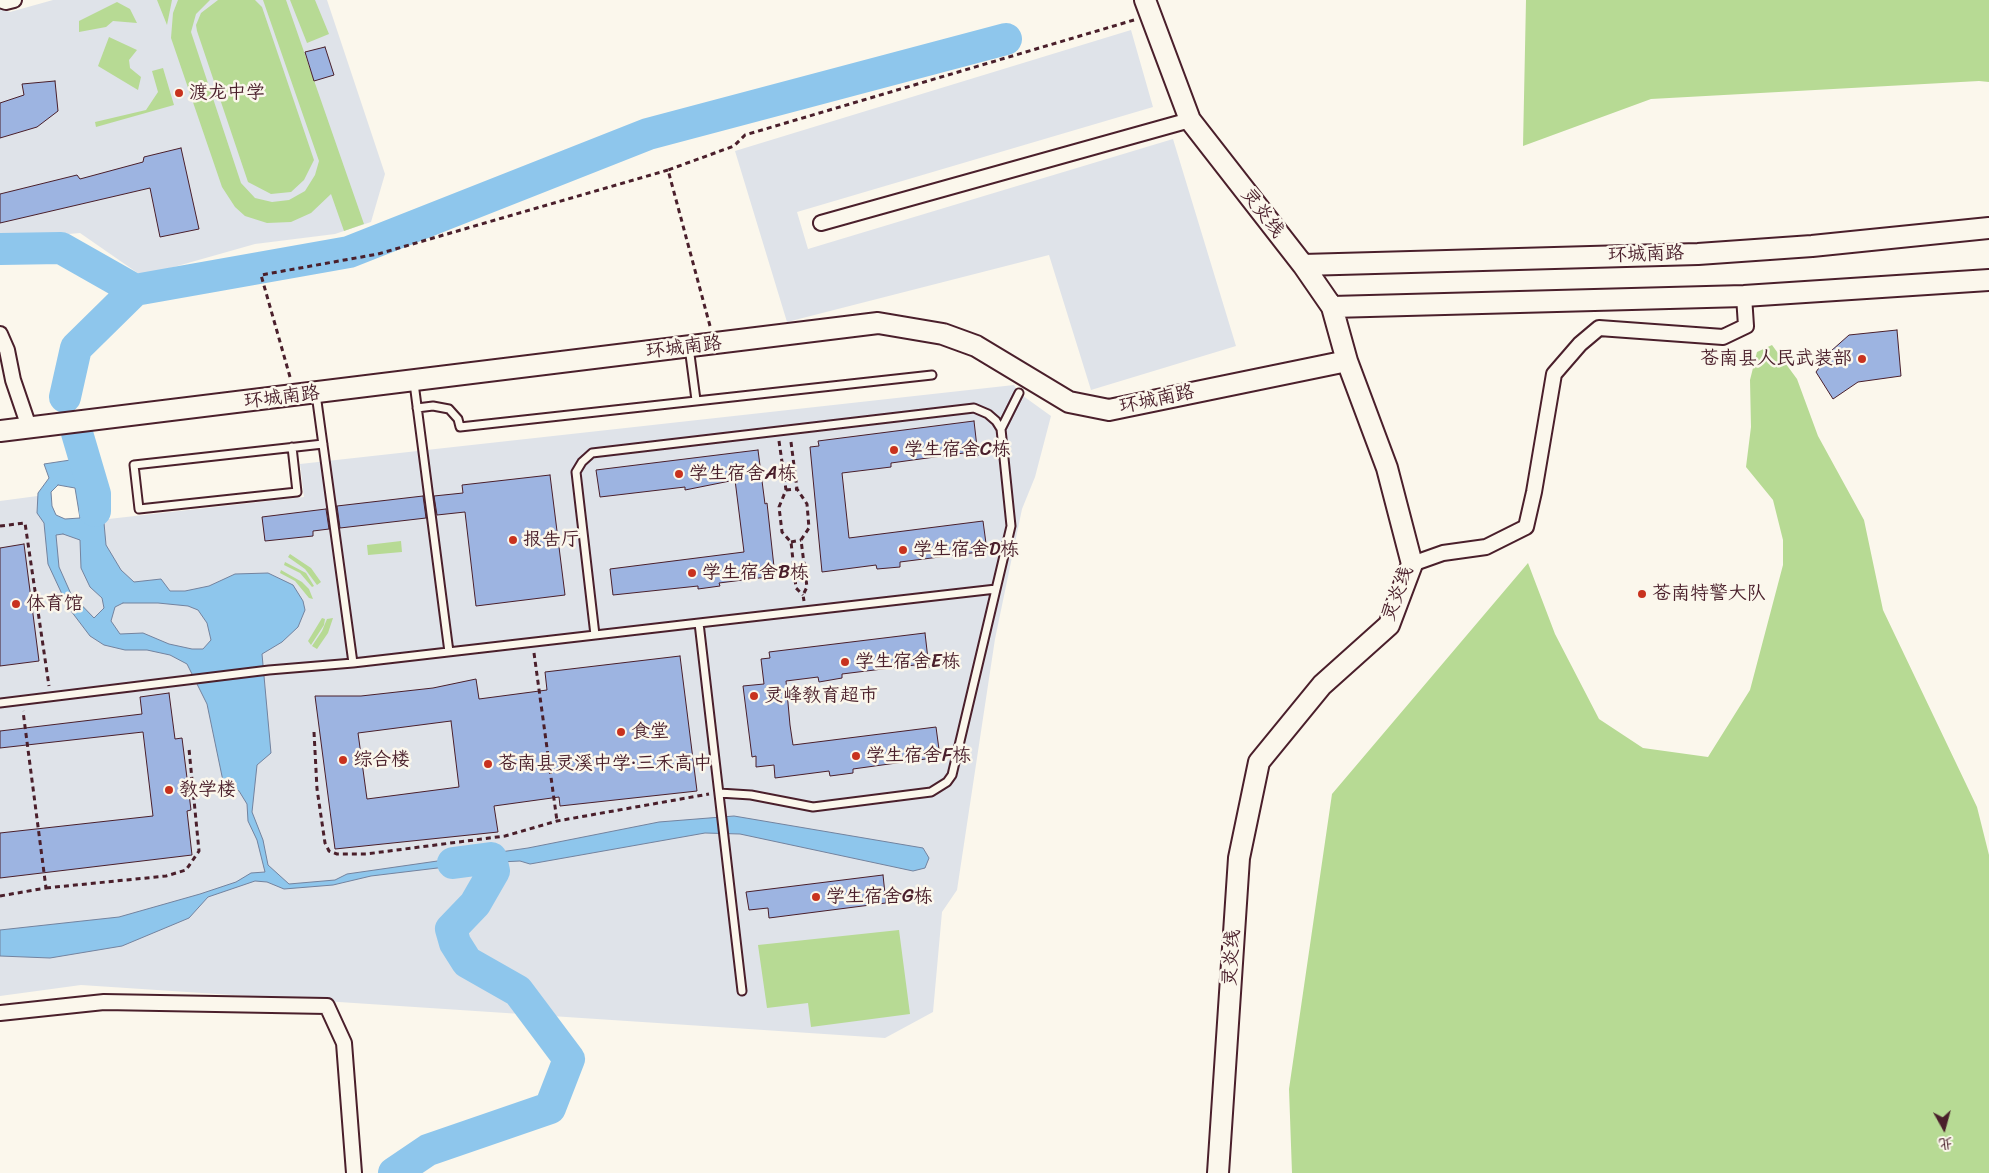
<!DOCTYPE html>
<meta charset="utf-8">
<style>
body{margin:0}
#map{position:relative;width:1989px;height:1173px;overflow:hidden;background:#fbf7ec;font-family:Sriracha,"LXGW WenKai TC",sans-serif}
canvas{display:block}
.north{position:absolute;left:1919px;top:1103px;width:50px;height:50px;-webkit-text-stroke:4px #fbf7ec;paint-order:stroke;rotate:173deg;font-size:14px;font-weight:700;line-height:20px;text-align:center;color:#4a1f2b}
.north::after{content:'';display:block;margin:auto;width:18px;height:22px;background:#4a1f2b;clip-path:polygon(50% 0,100% 100%,50% 72%,0 100%)}
</style>
<div id="map">
<canvas width="1989" height="1173"></canvas>
<div class="north">北</div>
</div>
<script>
const ctx = document.querySelector('canvas').getContext('2d');
ctx.lineJoin = 'round';
function fillPath(path, color) { ctx.fillStyle = color; ctx.fill(path, 'evenodd'); }
const toPath = rows => new Path2D(rows.map(r => 'M' + r).join(''));
function strokePath(path, color, width, dash) { ctx.strokeStyle = color; ctx.lineWidth = width; ctx.lineCap = dash ? 'butt' : 'round'; ctx.setLineDash(dash || []); ctx.stroke(path); }
function write(font, color, halo, rows, align = 'center') {
  ctx.font = font + ' Sriracha,"LXGW WenKai TC",sans-serif'; ctx.lineWidth = 5; ctx.setLineDash([]); ctx.textBaseline = 'middle'; ctx.strokeStyle = halo; ctx.fillStyle = color; for (const [text, x, y, turn = 0] of rows) {
    ctx.save(); ctx.translate(x, y); ctx.rotate((+turn || 0) * Math.PI / 180); ctx.textAlign = isNaN(turn) ? turn : align; if (halo) ctx.strokeText(text, 0, 0); ctx.fillText(text, 0, 0); ctx.restore();
  }
}
fillPath(toPath([
 [53,0,327,0,385,174,371,222,335,234,255,244,142,276,80,233,0,240,0,9,10,12],
 [1131,30,1153,107,797,212,808,249,1173,139,1236,346,1091,390,1049,255,787,322,735,151],
 [1014,385,1019,393,1051,416,1035,477,1022,509,995,639,957,890,942,912,933,1012,885,1038,81,985,0,996,0,501,45,495,55,525,304,497,300,464]
]), '#dfe3e9');
fillPath(toPath([
 [157,0,172,0,167,25],
 [178,0,210,0,196,14,191,32,241,183,255,198,272,202,289,200,305,191,315,175,319,161,263,0,286,0,364,224,344,231,331,194,311,213,291,222,267,223,245,216,235,207,222,187,171,38,173,13],
 [218,0,255,0,262,7,314,160,304,180,291,192,271,194,248,182,197,31,196,25,201,13],
 [290,0,315,0,329,34,307,43],
 [1526,0,1989,0,1989,82,1979,81,1651,99,1523,146],
 [117,2,130,9,137,23,113,21,106,27,79,32,79,21],
 [109,37,137,50,129,60,130,68,141,77,138,90,98,66],
 [163,68,174,105,96,127,95,122,146,110,158,92,152,71],
 [1772,345,1797,379,1818,436,1864,520,1883,610,1977,807,1989,855,1989,1173,1292,1173,1289,1089,1332,794,1528,563,1555,634,1599,719,1643,748,1708,757,1750,690,1783,565,1783,540,1773,500,1746,467,1751,427,1750,380,1757,352],
 [401,541,402,552,368,555,367,545],
 [290,554,311,568,321,582,317,585,305,569,288,557],
 [285,562,306,573,314,586,312,587,300,573,284,565],
 [281,570,302,582,309,589,313,599,309,598,295,581,280,573],
 [322,618,325,619,324,625,311,645,308,641],
 [333,618,328,633,317,649,312,646,322,631,327,619],
 [899,930,910,1014,811,1027,808,1003,767,1008,758,945]
]), '#b7da94');
const water = toPath([
 [77,459,106,488,104,523,106,545,121,570,134,582,161,579,170,591,185,591,209,586,235,574,268,573,293,585,303,601,305,610,298,627,282,642,262,654,271,753,257,765,252,812,263,840,268,865,289,884,335,880,347,874,528,848,659,822,734,816,923,848,929,858,925,868,913,871,740,834,705,833,530,864,520,861,500,862,454,866,371,876,333,885,284,889,267,882,255,881,208,897,189,918,122,946,50,958,0,956,0,930,119,917,200,894,236,882,251,873,265,872,257,840,248,821,247,804,239,791,223,781,207,704,187,664,170,655,147,650,125,650,104,645,90,636,68,607,48,564,44,523,37,513,38,493,49,478,44,464,77,459],
 [58,485,75,488,80,518,65,519,56,515,52,506,51,492,58,485],
 [63,534,80,540,81,568,90,587,102,598,104,608,94,618,71,594,59,567,56,535,63,534],
 [123,603,158,603,188,606,198,610,207,623,211,640,203,649,192,649,169,644,143,633,120,634,111,621,115,607,123,603]
]);
fillPath(water, '#8ec6ec');
strokePath(water, '#73839f', 1);
strokePath(toPath([
 [0,249,61,248,135,290,76,348,65,397],
 [135,290,349,252,648,134,1006,39],
 [77,433,95,494,95,511],
 [394,1173,428,1150,550,1108,569,1059,518,991,467,962,455,943,451,929,475,904,494,871,491,858,453,863]
]), '#8ec6ec', 32);
const building = toPath([
 [325,47,334,75,314,81,305,52,325,47],
 [55,81,58,111,37,127,0,138,0,103,24,95,22,84,55,81],
 [181,148,199,229,160,237,150,188,0,223,0,194,77,175,80,179,143,162,144,157,181,148],
 [1897,330,1901,376,1858,382,1833,399,1816,372,1831,351,1849,335,1897,330],
 [974,421,978,456,965,457,964,453,891,463,891,467,842,473,849,538,983,521,987,551,900,562,900,567,877,569,876,565,822,572,810,447,819,446,818,441,974,421],
 [758,450,765,504,767,503,775,576,719,583,720,586,698,589,698,586,613,595,610,569,744,552,735,480,685,490,685,487,600,497,596,470,758,450],
 [550,475,565,595,476,606,465,512,437,515,434,496,463,493,462,485,550,475],
 [423,496,426,518,340,528,337,506,423,496],
 [326,509,329,529,313,531,313,536,265,541,262,517,326,509],
 [24,544,39,661,0,666,0,548,24,544],
 [925,633,929,668,916,669,915,665,842,674,842,678,819,682,818,677,786,681,790,725,793,745,936,727,940,757,853,769,853,773,830,776,829,771,775,778,774,765,756,767,756,756,752,757,743,686,764,684,761,659,770,658,769,652,925,633],
 [680,656,697,791,560,806,559,797,494,806,498,832,335,849,315,696,361,696,433,688,476,679,479,699,547,690,545,672,680,656],
 [451,721,459,787,367,799,358,733,451,721],
 [169,693,175,739,182,738,191,810,187,811,192,855,0,878,0,833,153,816,143,732,0,748,0,731,142,714,140,697,169,693],
 [883,875,886,903,769,918,768,908,749,910,746,892,883,875]
]);
fillPath(building, '#9db4e1');
strokePath(building, '#4a1f2b', 1);
const lane = toPath([
 [689,347,696,400],
 [414,383,449,652],
 [316,394,353,663],
 [417,408,433,406,449,409,458,419,460,427,932,375],
 [292,447,297,492,139,509,134,465,323,444],
 [699,623,996,589],
 [595,635,576,472,582,462,592,453,974,408,988,414,996,421,1001,429],
 [0,703,269,670,353,663,699,623,742,991],
 [719,793,751,795,813,807,931,792,947,782,952,775,1011,526,1001,429,1019,393]
]);
const street = toPath([
 [0,0,6,2,14,0],
 [821,223,1190,120],
 [0,334,7,350,13,380,29,427],
 [1412,564,1443,553,1486,547,1526,527,1534,492,1554,374,1580,344,1599,328,1723,337,1746,326,1744,296],
 [0,1013,104,1002,327,1006,344,1043,354,1173]
]);
const secondary = toPath([
 [1145,0,1190,120,1303,265,1332,307,1347,361,1387,468,1412,564,1389,625,1322,685,1259,762,1239,858,1218,1173],
 [1303,265,1698,254,1812,246,1989,228],
 [1332,307,1744,296,1989,280],
 [0,431,878,323,943,334,976,346,1069,402,1109,410,1347,361]
]);
strokePath(lane, '#4a1f2b', 11);
strokePath(street, '#4a1f2b', 18);
strokePath(secondary, '#4a1f2b', 24);
strokePath(toPath([
 [710,326,668,170,734,146,745,135,1134,20],
 [290,377,261,275,378,254,668,170],
 [779,441,786,490,779,507,782,532,791,542,796,588,803,595],
 [791,442,797,489,807,504,809,528,801,540,807,587,803,595,804,601],
 [786,490,797,489],
 [0,526,25,523,49,686],
 [791,542,801,540],
 [534,653,557,821],
 [314,732,317,789,325,843,329,851,337,854,366,854,505,836,557,821,709,794],
 [46,888,166,876,186,870,199,851,189,749],
 [0,896,46,888,23,711]
]), '#4a1f2b', 3, [5, 4]);
strokePath(lane, '#fbf7ec', 7);
strokePath(street, '#fbf7ec', 14);
strokePath(secondary, '#fbf7ec', 20);
for (const [x, y, r, color] of [
 [179,93,5,"#c8321e"],
 [1862,359,5,"#c8321e"],
 [894,450,5,"#c8321e"],
 [679,474,5,"#c8321e"],
 [513,540,5,"#c8321e"],
 [903,550,5,"#c8321e"],
 [692,573,5,"#c8321e"],
 [1642,594,5,"#c8321e"],
 [16,604,5,"#c8321e"],
 [845,662,5,"#c8321e"],
 [754,696,5,"#c8321e"],
 [621,732,5,"#c8321e"],
 [856,756,5,"#c8321e"],
 [343,760,5,"#c8321e"],
 [488,764,5,"#c8321e"],
 [169,790,5,"#c8321e"],
 [816,897,5,"#c8321e"]
]) { const dot = new Path2D(); dot.arc(x, y, r, 0, 2 * Math.PI); ctx.fillStyle = color; ctx.fill(dot); strokePath(dot, '#fbf7ec', 2); }
write('19px', '#4a1f2b', '#fbf7ec', [
 ["渡龙中学",189,93],
 ["苍南县人民武装部",1852,359,"right"],
 ["学生宿舍C栋",904,450],
 ["学生宿舍A栋",689,474],
 ["报告厅",523,540],
 ["学生宿舍D栋",913,550],
 ["学生宿舍B栋",702,573],
 ["苍南特警大队",1652,594],
 ["体育馆",26,604],
 ["学生宿舍E栋",855,662],
 ["灵峰教育超市",764,696],
 ["食堂",631,732],
 ["学生宿舍F栋",866,756],
 ["综合楼",353,760],
 ["苍南县灵溪中学·三禾高中",498,764],
 ["教学楼",179,790],
 ["学生宿舍G栋",826,897]
], 'left');
write('19px', '#4a1f2b', '#fbf7ec', [
 ["灵炎线",1262,213,52],
 ["环城南路",1646,255,-2],
 ["环城南路",684,348,-7],
 ["环城南路",282,398,-7],
 ["环城南路",1157,400,-12],
 ["灵炎线",1398,594,-69],
 ["灵炎线",1232,958,-86]
]);
</script>
